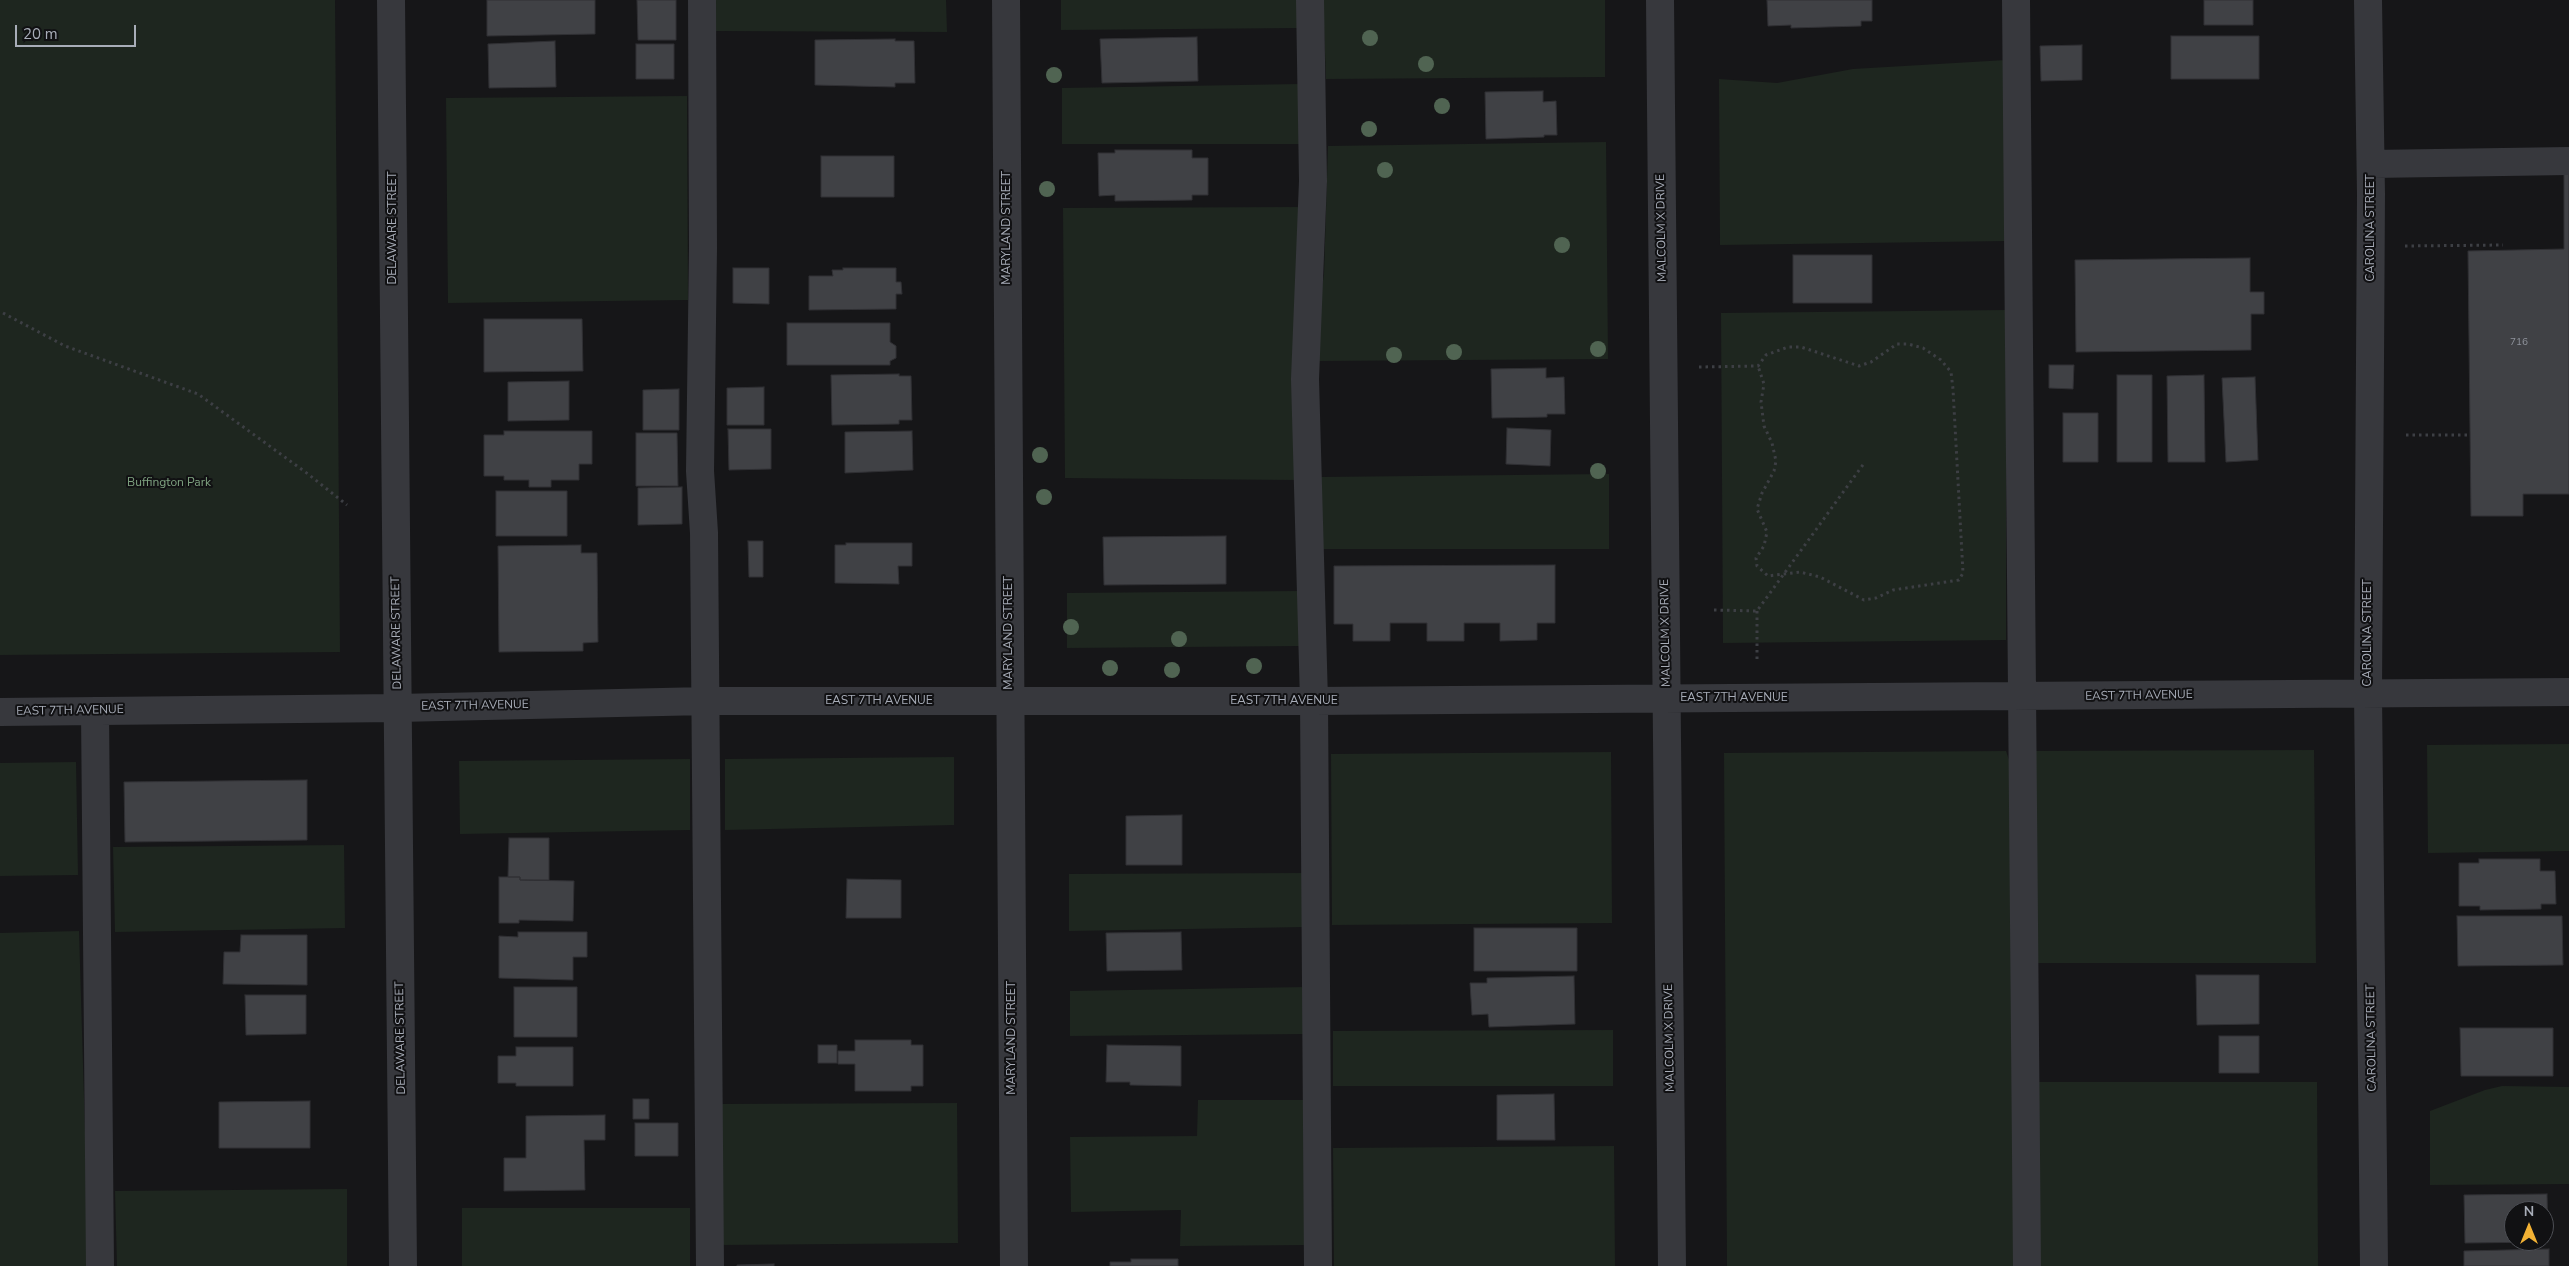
<!DOCTYPE html>
<style>
body{margin:0}
#map{position:relative;width:2569px;height:1266px;overflow:hidden;background:#161618;font-family:"Nunito Sans",sans-serif}
canvas{display:block}
.north{position:absolute;left:2504px;top:1201px;width:50px;height:50px;box-sizing:border-box;background:#111113;border:1px solid #4d4f55;border-radius:50%;rotate:0deg;font-size:14px;font-weight:700;line-height:20px;text-align:center;color:#a8adb8}
.north::after{content:'';display:block;margin:auto;width:18px;height:22px;background:#f2b134;clip-path:polygon(50% 0,100% 100%,50% 72%,0 100%)}
.scale{position:absolute;left:15px;top:25px;width:121px;height:22px;box-sizing:border-box;border:2px solid #a8adb8;border-top:0;padding-left:6px;font-size:15px;line-height:18px;white-space:nowrap;color:#a8adb8;-webkit-text-stroke:4px #111113;paint-order:stroke}
</style>
<div id="map">
<canvas width="2569" height="1266"></canvas>
<div class="north">N</div>
<div class="scale">20 m</div>
</div>
<script>
const ctx = document.querySelector('canvas').getContext('2d');
ctx.lineJoin = 'round';
function fillPath(path, color) { ctx.fillStyle = color; ctx.fill(path, 'evenodd'); }
const toPath = rows => new Path2D(rows.map(r => 'M' + r).join(''));
function strokePath(path, color, width, dash) { ctx.strokeStyle = color; ctx.lineWidth = width; ctx.lineCap = dash ? 'butt' : 'round'; ctx.setLineDash(dash || []); ctx.stroke(path); }
function write(font, color, halo, rows, align = 'center') {
  ctx.font = font + ' "Nunito Sans",sans-serif'; ctx.lineWidth = 4; ctx.setLineDash([]); ctx.textBaseline = 'middle'; ctx.strokeStyle = halo; ctx.fillStyle = color; for (const [text, x, y, turn = 0] of rows) {
    ctx.save(); ctx.translate(x, y); ctx.rotate((+turn || 0) * Math.PI / 180); ctx.textAlign = isNaN(turn) ? turn : align; if (halo) ctx.strokeText(text, 0, 0); ctx.fillText(text, 0, 0); ctx.restore();
  }
}
fillPath(toPath([
 [0,0,335,0,340,652,0,655],
 [714,0,946,0,947,32,714,31],
 [1061,0,1297,0,1298,28,1061,30],
 [1323,0,1605,0,1605,77,1326,79],
 [2006,60,2007,241,1720,245,1719,79,1777,83,1853,69],
 [1299,84,1299,144,1062,144,1062,88],
 [687,96,688,300,448,303,446,98],
 [1606,142,1608,359,1318,361,1316,319,1324,275,1328,146],
 [1299,207,1296,480,1065,478,1063,208],
 [2006,310,2006,640,1723,643,1721,313],
 [1609,474,1609,549,1323,549,1321,477],
 [1299,591,1300,646,1067,648,1067,593],
 [2569,744,2569,851,2428,853,2427,745],
 [2314,750,2316,963,2031,963,2031,751],
 [2006,751,2011,766,2015,1266,1727,1266,1724,753],
 [1611,752,1612,923,1332,925,1331,754],
 [954,757,954,825,725,830,725,759],
 [690,759,690,830,460,834,459,761],
 [76,762,78,875,0,876,0,763],
 [344,845,345,928,115,932,113,847],
 [1305,873,1305,927,1069,931,1069,874],
 [79,931,89,1266,0,1266,0,933],
 [1306,987,1306,1034,1070,1036,1070,991],
 [1613,1030,1613,1086,1333,1086,1333,1031],
 [2032,1082,2317,1082,2318,1266,2032,1266],
 [2502,1086,2569,1087,2569,1184,2430,1185,2430,1111,2485,1090],
 [1198,1100,1307,1100,1309,1245,1180,1246,1181,1210,1071,1212,1070,1137,1197,1136],
 [957,1103,958,1243,720,1245,720,1104],
 [1614,1146,1615,1266,1334,1266,1333,1148],
 [347,1189,347,1266,117,1266,115,1191],
 [462,1208,690,1208,690,1266,462,1266]
]), '#1e261f');
const building = toPath([
 [487,0,595,0,595,34,487,36,487,0],
 [637,0,676,0,676,40,638,40,637,0],
 [1767,0,1872,0,1872,21,1861,21,1861,26,1791,28,1791,25,1768,26,1767,0],
 [2204,0,2253,0,2253,25,2204,25,2204,0],
 [2171,36,2259,36,2259,79,2171,79,2171,36],
 [1197,37,1198,81,1102,83,1100,39,1197,37],
 [895,39,895,41,914,41,915,83,895,83,895,87,815,85,815,40,895,39],
 [555,41,556,87,489,88,488,44,555,41],
 [636,44,674,44,674,79,636,79,636,44],
 [2082,45,2082,80,2041,81,2040,46,2082,45],
 [1543,91,1543,102,1556,101,1557,135,1544,135,1544,137,1486,139,1485,92,1543,91],
 [1115,150,1192,150,1192,158,1208,158,1208,195,1192,195,1192,200,1115,201,1115,195,1099,196,1098,153,1115,153,1115,150],
 [821,156,894,156,894,197,821,197,821,156],
 [2564,170,2569,170,2569,494,2523,494,2523,516,2471,516,2468,251,2564,249,2564,170],
 [1793,255,1872,255,1872,303,1793,303,1793,255],
 [2250,258,2250,292,2264,292,2264,314,2251,314,2251,350,2076,352,2075,260,2250,258],
 [733,268,769,268,769,304,733,303,733,268],
 [843,268,896,268,896,282,901,282,902,294,896,294,896,309,809,310,809,276,833,276,832,270,843,270,843,268],
 [484,319,582,319,583,371,484,372,484,319],
 [787,323,890,323,890,342,896,346,896,358,890,361,890,365,787,365,787,323],
 [2049,365,2074,365,2073,389,2049,388,2049,365],
 [1546,368,1546,378,1564,377,1565,414,1547,414,1547,417,1492,418,1491,369,1546,368],
 [899,374,899,376,911,376,912,420,899,420,899,424,832,425,831,375,899,374],
 [2117,375,2152,375,2152,462,2117,462,2117,375],
 [2204,375,2205,462,2168,462,2167,376,2204,375],
 [2255,377,2258,460,2226,462,2222,378,2255,377],
 [569,381,569,420,508,421,508,382,569,381],
 [764,387,764,425,727,425,727,388,764,387],
 [679,389,679,430,643,430,643,390,679,389],
 [2063,413,2098,413,2098,462,2063,462,2063,413],
 [1507,428,1551,430,1550,466,1506,464,1507,428],
 [728,429,771,429,771,469,729,470,728,429],
 [504,431,592,431,592,464,579,464,579,480,551,480,551,487,529,487,529,480,504,480,504,476,484,476,484,435,504,435,504,431],
 [912,431,913,470,845,473,845,432,912,431],
 [636,433,677,433,678,486,636,486,636,433],
 [682,487,682,524,638,525,638,488,682,487],
 [496,491,567,491,567,536,496,536,496,491],
 [1226,536,1226,584,1104,585,1103,537,1226,536],
 [748,541,763,541,763,577,749,577,748,541],
 [846,543,912,543,912,566,898,566,899,584,835,583,835,545,846,545,846,543],
 [581,545,581,553,597,553,598,642,583,643,583,651,499,652,498,546,581,545],
 [1555,565,1555,623,1537,623,1537,640,1500,641,1500,623,1464,623,1464,641,1427,641,1427,623,1390,623,1390,641,1353,641,1353,624,1334,624,1334,566,1555,565],
 [307,780,307,840,125,842,124,782,307,780],
 [1182,815,1182,865,1126,865,1126,816,1182,815],
 [509,838,549,838,549,880,520,880,520,877,508,877,509,838],
 [2479,859,2540,859,2540,871,2555,871,2556,904,2541,904,2541,909,2480,910,2480,906,2459,906,2459,863,2479,863,2479,859],
 [499,877,520,877,520,880,574,881,573,921,519,920,519,923,499,923,499,877],
 [847,879,901,880,901,918,846,918,847,879],
 [2457,916,2562,916,2563,965,2458,966,2457,916],
 [1474,928,1577,928,1577,971,1474,971,1474,928],
 [518,932,587,932,587,957,573,957,573,980,499,978,499,936,518,937,518,932],
 [1181,932,1182,970,1107,971,1106,933,1181,932],
 [241,935,307,935,307,985,223,984,224,952,240,952,241,935],
 [2196,975,2259,975,2259,1024,2197,1025,2196,975],
 [1574,976,1575,1024,1489,1027,1488,1014,1472,1015,1470,983,1487,983,1487,978,1574,976],
 [514,987,577,987,577,1037,514,1037,514,987],
 [245,995,306,995,306,1034,246,1035,245,995],
 [2460,1028,2553,1028,2553,1076,2461,1076,2460,1028],
 [2219,1036,2259,1036,2259,1073,2219,1073,2219,1036],
 [855,1040,911,1040,911,1045,923,1045,923,1086,911,1086,911,1091,855,1091,855,1064,838,1064,838,1051,855,1051,855,1040],
 [818,1045,837,1045,837,1063,818,1063,818,1045],
 [1107,1045,1181,1046,1181,1086,1130,1085,1130,1082,1106,1082,1107,1045],
 [516,1047,573,1047,573,1086,516,1086,516,1083,498,1083,498,1056,516,1056,516,1047],
 [1554,1094,1555,1140,1497,1140,1497,1095,1554,1094],
 [633,1099,649,1099,649,1119,633,1119,633,1099],
 [310,1101,310,1148,219,1148,219,1102,310,1101],
 [605,1115,605,1140,584,1140,585,1190,504,1191,504,1158,526,1158,526,1116,605,1115],
 [635,1123,678,1123,678,1156,635,1156,635,1123],
 [2547,1194,2548,1242,2465,1243,2464,1195,2547,1194],
 [2514,1211,2544,1211,2544,1241,2514,1241,2514,1211],
 [2549,1249,2549,1266,2464,1266,2464,1251,2549,1249],
 [1131,1259,1178,1259,1178,1266,1110,1266,1110,1262,1131,1262,1131,1259],
 [774,1264,774,1266,737,1266,737,1265,774,1264]
]);
fillPath(building, '#404145');
strokePath(building, '#303034', 1);
strokePath(toPath([
 [2405,246,2503,245],
 [3,313,65,346,198,394,308,474,347,505],
 [1699,367,1758,366,1766,355,1788,347,1801,347,1859,366,1871,362,1897,344,1908,344,1923,348,1941,360,1951,372,1953,389,1963,573,1959,580,1893,590,1876,598,1864,600,1820,577,1800,572,1768,576,1757,566,1756,558,1764,546,1767,532,1757,509,1762,493,1774,471,1776,461,1772,443,1764,426,1761,402,1764,384,1758,366],
 [2406,435,2470,435],
 [1714,610,1757,611,1865,462],
 [1757,611,1757,662]
]), '#3d3f44', 3, [2.5, 4]);
strokePath(toPath([
 [391,0,403,1266],
 [702,0,703,248,700,471,704,533,710,1266],
 [1006,0,1014,1266],
 [1310,0,1313,181,1305,379,1314,701,1318,1266],
 [1660,0,1672,1266],
 [2016,0,2027,1266],
 [2368,0,2371,194,2368,693,2374,1266],
 [2371,164,2569,161],
 [95,711,100,1266],
 [0,712,398,708,706,701,1314,701,2569,692]
]), '#37383d', 28);
ctx.fillStyle = '#506452';
for (const [x, y] of [
 [1370,38],
 [1426,64],
 [1054,75],
 [1442,106],
 [1369,129],
 [1385,170],
 [1047,189],
 [1562,245],
 [1598,349],
 [1454,352],
 [1394,355],
 [1040,455],
 [1598,471],
 [1044,497],
 [1071,627],
 [1179,639],
 [1254,666],
 [1110,668],
 [1172,670]
]) { ctx.beginPath(); ctx.arc(x, y, 8, 0, 2 * Math.PI); ctx.fill(); }
write('10px', '#8e929b', null, [
 ["716",2519,343]
]);
write('12px', '#a8adb8', '#111113', [
 ["DELAWARE STREET",393,228,-90],
 ["MARYLAND STREET",1007,228,-90],
 ["MALCOLM X DRIVE",1662,228,-91],
 ["CAROLINA STREET",2371,228,-90],
 ["DELAWARE STREET",397,633,-91],
 ["MARYLAND STREET",1009,633,-90],
 ["MALCOLM X DRIVE",1666,633,-91],
 ["CAROLINA STREET",2368,633,-90],
 ["EAST 7TH AVENUE",2139,696,-1],
 ["EAST 7TH AVENUE",1734,698],
 ["EAST 7TH AVENUE",879,701],
 ["EAST 7TH AVENUE",1284,701],
 ["EAST 7TH AVENUE",475,706,-1],
 ["EAST 7TH AVENUE",70,711,-1],
 ["DELAWARE STREET",401,1038,-91],
 ["MARYLAND STREET",1012,1038,-90],
 ["MALCOLM X DRIVE",1670,1038,-91],
 ["CAROLINA STREET",2372,1038,-91]
]);
write('12px', '#7fa381', '#111113', [
 ["Buffington Park",169,483]
]);
</script>
